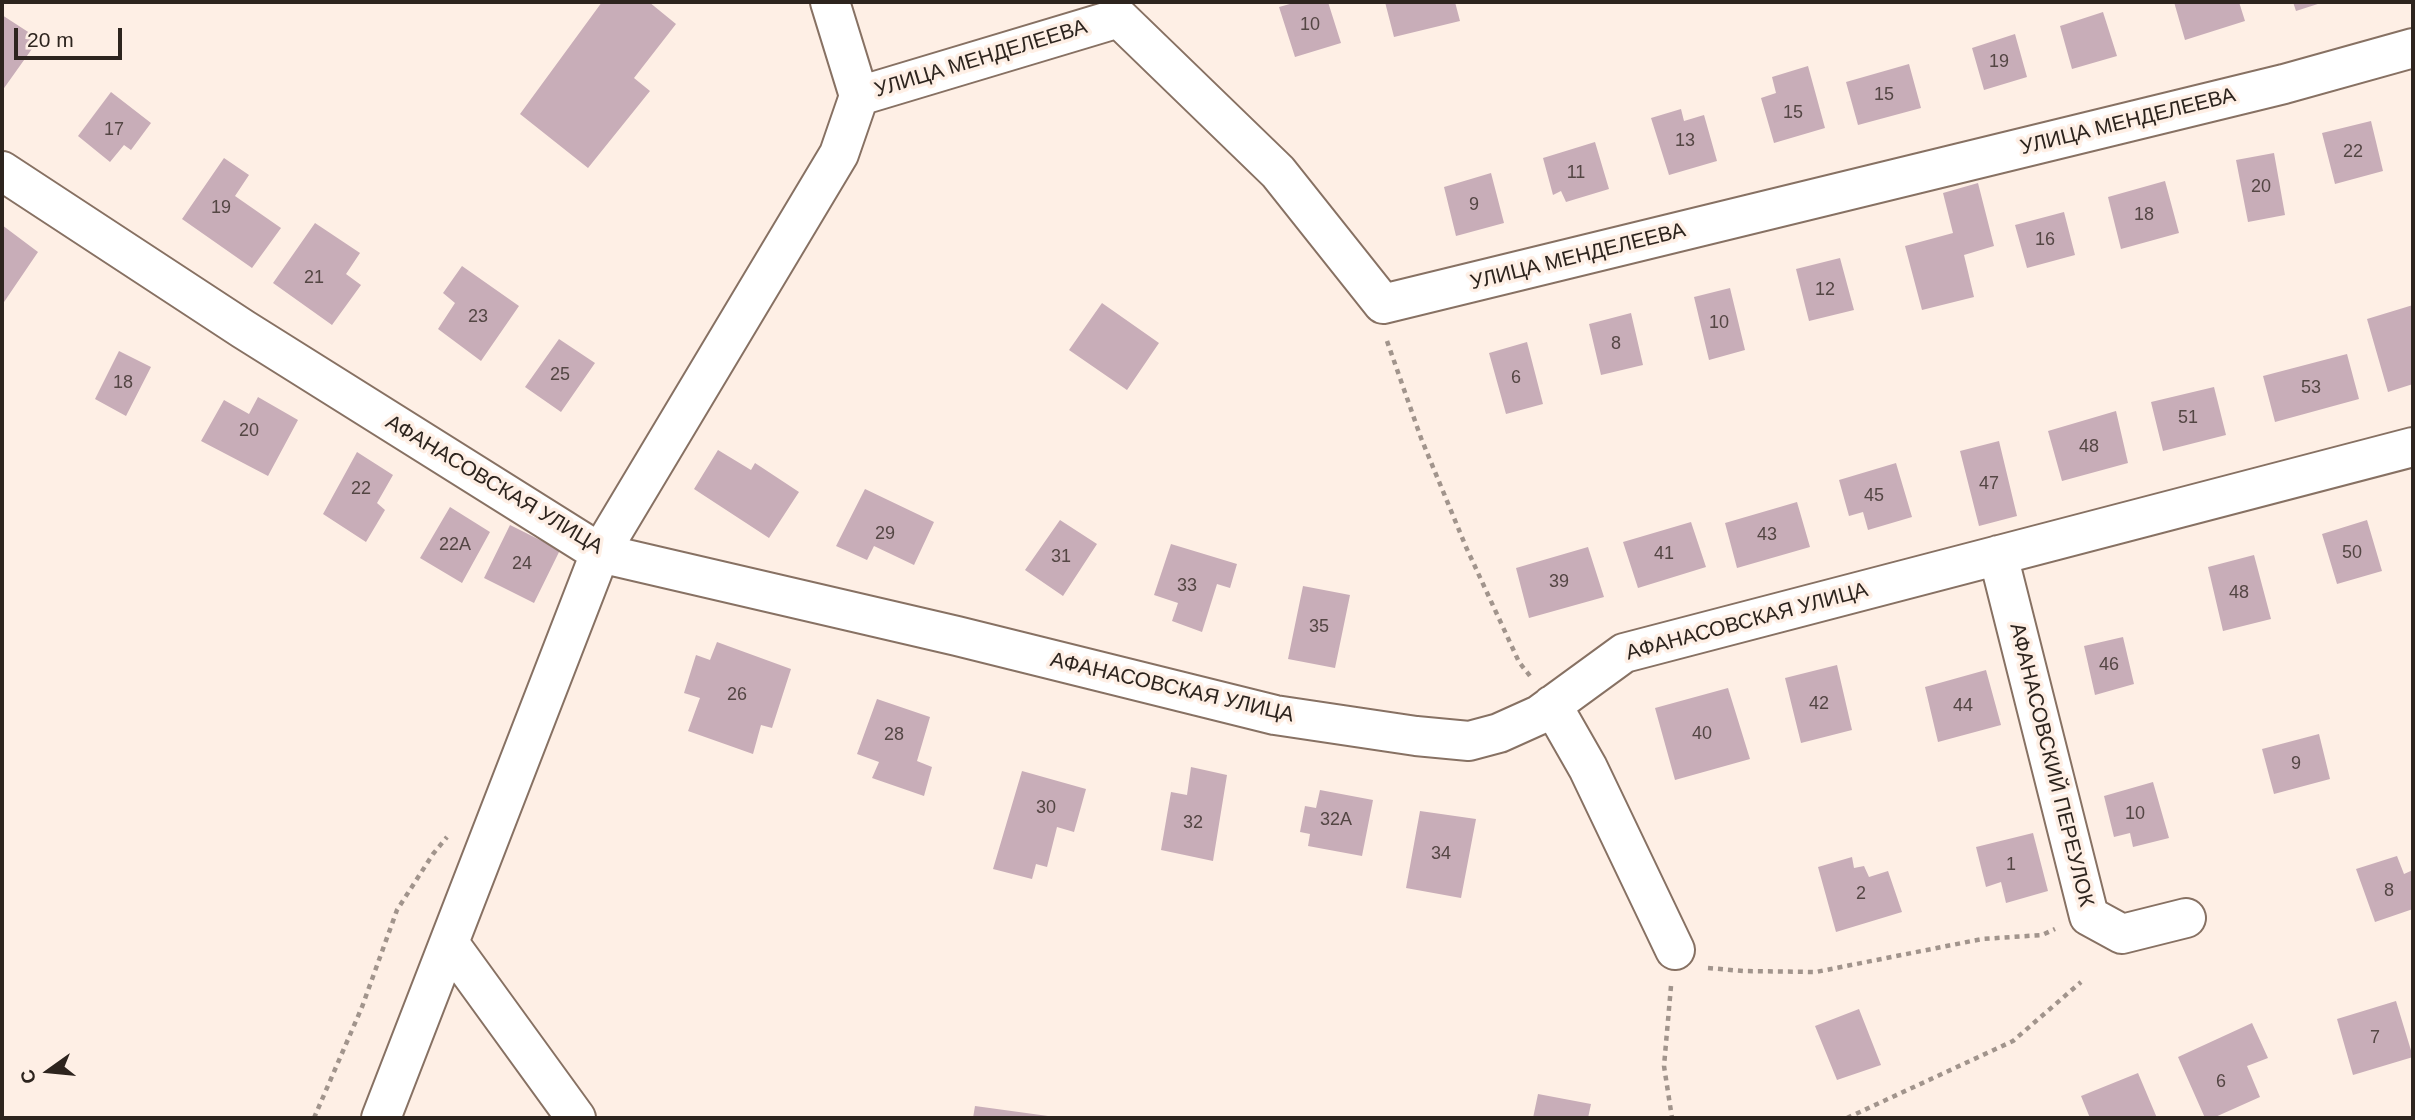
<!DOCTYPE html>
<meta charset="utf-8">
<style>
body{margin:0}
#map{position:relative;width:2415px;height:1120px;overflow:hidden;background:#feefe5;font-family:Arial,sans-serif}
canvas{display:block}
.frame{position:absolute;inset:0;border:4px solid #2d241e;pointer-events:none}
.north{position:absolute;left:14px;top:1036px;width:70px;height:70px;-webkit-text-stroke:5px #feefe5;paint-order:stroke;rotate:255deg;font-size:19px;font-weight:700;line-height:28px;text-align:center;color:#2d241e}
.north::after{content:'';display:block;margin:auto;width:24px;height:32px;background:#2d241e;clip-path:polygon(50% 0,100% 100%,50% 72%,0 100%)}
.scale{position:absolute;left:14px;top:28px;width:108px;height:32px;box-sizing:border-box;border:4px solid #2d241e;border-top:0;padding-left:9px;font-size:21px;line-height:24px;white-space:nowrap;color:#2d241e;-webkit-text-stroke:5px #feefe5;paint-order:stroke}
</style>
<div id="map">
<canvas width="2415" height="1120"></canvas>
<div class="frame"></div>
<div class="north">С</div>
<div class="scale">20 m</div>
</div>
<script>
const ctx = document.querySelector('canvas').getContext('2d');
ctx.lineJoin = 'round';
function fillPath(path, color) { ctx.fillStyle = color; ctx.fill(path, 'evenodd'); }
const toPath = rows => new Path2D(rows.map(r => 'M' + r).join(''));
function strokePath(path, color, width, dash) { ctx.strokeStyle = color; ctx.lineWidth = width; ctx.lineCap = dash ? 'butt' : 'round'; ctx.setLineDash(dash || []); ctx.stroke(path); }
function write(font, color, halo, rows, align = 'center') {
  ctx.font = font + ' Arial,sans-serif'; ctx.lineWidth = 7; ctx.setLineDash([]); ctx.textBaseline = 'middle'; ctx.strokeStyle = halo; ctx.fillStyle = color; for (const [text, x, y, turn = 0] of rows) {
    ctx.save(); ctx.translate(x, y); ctx.rotate((+turn || 0) * Math.PI / 180); ctx.textAlign = isNaN(turn) ? turn : align; if (halo) ctx.strokeText(text, 0, 0); ctx.fillText(text, 0, 0); ctx.restore();
  }
}
fillPath(toPath([
 [602,2,649,2,676,24,634,78,650,91,588,168,520,114],
 [1297,2,1328,2,1341,43,1295,57,1279,7],
 [1385,2,1455,2,1460,21,1394,37],
 [2174,2,2239,2,2245,21,2185,40],
 [2293,2,2324,2,2296,11],
 [2103,12,2117,56,2072,69,2060,26],
 [2,15,39,39,2,91],
 [2015,34,2027,77,1984,90,1972,48],
 [1909,64,1921,108,1858,125,1846,82],
 [1808,66,1825,128,1774,143,1761,98,1776,93,1772,77],
 [111,92,151,123,131,150,124,145,110,162,78,136],
 [1681,109,1684,121,1704,115,1717,161,1669,175,1651,118],
 [2371,121,2383,171,2335,184,2322,133],
 [1595,142,1609,189,1566,202,1561,191,1553,195,1543,158],
 [2274,153,2285,215,2248,222,2236,160],
 [224,158,249,175,235,196,281,228,252,268,182,219],
 [1491,173,1504,223,1456,236,1444,187],
 [2165,181,2179,233,2121,249,2108,197],
 [1978,183,1994,246,1964,255,1974,297,1922,310,1905,246,1953,233,1943,193],
 [2064,212,2075,255,2027,268,2015,225],
 [315,223,360,253,346,274,361,285,332,325,273,283],
 [2,225,38,252,2,305],
 [1840,258,1854,310,1809,321,1796,269],
 [462,266,519,306,481,361,438,329,455,303,443,293],
 [1730,288,1745,350,1709,360,1694,297],
 [1102,303,1159,343,1127,390,1069,350],
 [2413,305,2413,384,2388,392,2367,319],
 [1631,313,1643,365,1601,375,1589,324],
 [559,339,595,363,561,412,525,387],
 [1527,342,1543,404,1506,414,1489,353],
 [119,351,151,367,126,416,95,399],
 [2347,354,2359,399,2275,422,2263,376],
 [2214,387,2226,435,2163,451,2151,402],
 [258,397,298,420,268,476,201,441,224,400,249,414],
 [2116,411,2128,463,2062,481,2048,431],
 [1999,441,2017,516,1979,526,1960,451],
 [718,450,751,470,755,463,799,492,769,538,694,489],
 [357,452,393,475,377,503,385,510,366,542,323,514],
 [1896,463,1912,517,1868,530,1863,512,1849,516,1839,480],
 [865,489,934,522,914,565,874,546,867,560,836,546],
 [1797,502,1810,547,1737,568,1725,523],
 [450,507,490,532,462,583,420,558],
 [1060,520,1097,544,1063,596,1025,570],
 [2367,520,2382,571,2337,584,2322,534],
 [1691,522,1706,567,1638,588,1623,542],
 [510,525,560,550,534,603,484,578],
 [1171,544,1237,564,1230,588,1217,584,1202,632,1172,621,1178,603,1154,595],
 [1588,547,1604,597,1529,618,1516,568],
 [2254,555,2271,619,2223,631,2208,567],
 [1303,586,1350,595,1335,668,1288,659],
 [2123,637,2134,684,2095,695,2084,646],
 [717,642,791,669,772,728,761,725,753,754,688,731,700,698,684,693,696,655,710,660],
 [1837,665,1852,730,1801,743,1785,678],
 [1986,670,2001,725,1938,742,1925,687],
 [1728,688,1750,759,1675,780,1655,708],
 [877,699,930,717,917,761,932,767,924,796,872,778,879,762,857,754],
 [2319,734,2330,779,2274,794,2262,749],
 [1191,767,1227,775,1213,861,1161,850,1171,792,1187,795],
 [1022,771,1086,789,1074,832,1057,827,1047,867,1036,864,1032,879,993,869],
 [2153,782,2169,838,2133,847,2130,833,2114,837,2104,796],
 [1320,790,1373,800,1362,856,1308,846,1310,834,1300,832,1305,806,1316,808],
 [1420,811,1476,819,1461,898,1406,888],
 [2033,833,2048,891,2006,903,2001,882,1986,887,1976,847],
 [2397,856,2404,874,2413,870,2413,909,2375,922,2356,869],
 [1852,857,1854,868,1864,866,1869,877,1888,871,1902,912,1836,932,1818,867],
 [2396,1001,2413,1057,2353,1075,2337,1019],
 [1859,1009,1881,1065,1837,1080,1815,1026],
 [2252,1023,2268,1058,2247,1066,2260,1097,2213,1118,2205,1118,2178,1057],
 [2138,1073,2157,1118,2090,1118,2081,1096],
 [1538,1094,1591,1104,1588,1118,1533,1118],
 [975,1106,1048,1116,1047,1118,973,1118]
]), '#c8adb8');
const minor = toPath([
 [859,96,1119,18,1278,172,1383,304,2284,84,2413,48],
 [2,171,243,329,600,553,957,636,1275,715,1416,736,1469,741,1499,733,1539,715,1624,653,2413,447],
 [1998,555,2089,916,2122,934,2186,918],
 [1552,705,1588,768,1675,950],
 [449,943,576,1118],
 [381,1118,600,553,839,154,859,96,830,2]
]);
strokePath(minor, '#877163', 42);
strokePath(toPath([
 [1387,341,1421,438,1466,547,1519,662,1530,676],
 [1708,968,1743,971,1816,972,1982,939,2042,935,2055,929],
 [1671,986,1664,1066,1672,1118],
 [314,1118,362,1007,397,910,433,854,447,837],
 [1847,1118,2013,1041,2081,982]
]), '#a1948c', 4.5, [5, 5]);
strokePath(minor, '#fff', 38);
write('18px', '#544644', null, [
 ["10",1310,25],
 ["19",1999,62],
 ["15",1884,95],
 ["15",1793,113],
 ["17",114,130],
 ["13",1685,141],
 ["22",2353,152],
 ["11",1576,173],
 ["20",2261,187],
 ["9",1474,205],
 ["19",221,208],
 ["18",2144,215],
 ["16",2045,240],
 ["21",314,278],
 ["12",1825,290],
 ["23",478,317],
 ["10",1719,323],
 ["8",1616,344],
 ["25",560,375],
 ["6",1516,378],
 ["18",123,383],
 ["53",2311,388],
 ["51",2188,418],
 ["20",249,431],
 ["48",2089,447],
 ["47",1989,484],
 ["22",361,489],
 ["45",1874,496],
 ["29",885,534],
 ["43",1767,535],
 ["22А",455,545],
 ["50",2352,553],
 ["41",1664,554],
 ["31",1061,557],
 ["24",522,564],
 ["39",1559,582],
 ["33",1187,586],
 ["48",2239,593],
 ["35",1319,627],
 ["46",2109,665],
 ["26",737,695],
 ["42",1819,704],
 ["44",1963,706],
 ["40",1702,734],
 ["28",894,735],
 ["9",2296,764],
 ["30",1046,808],
 ["10",2135,814],
 ["32А",1336,820],
 ["32",1193,823],
 ["34",1441,854],
 ["1",2011,865],
 ["8",2389,891],
 ["2",1861,894],
 ["7",2375,1038],
 ["6",2221,1082]
]);
write('21px', '#2d241e', '#feefe5', [
 ["УЛИЦА МЕНДЕЛЕЕВА",981,59,-17],
 ["УЛИЦА МЕНДЕЛЕЕВА",2128,122,-14],
 ["УЛИЦА МЕНДЕЛЕЕВА",1578,257,-14],
 ["АФАНАСОВСКАЯ УЛИЦА",494,485,31],
 ["АФАНАСОВСКАЯ УЛИЦА",1747,622,-15],
 ["АФАНАСОВСКАЯ УЛИЦА",1172,688,13],
 ["АФАНАСОВСКИЙ ПЕРЕУЛОК",2051,765,76]
]);
</script>
